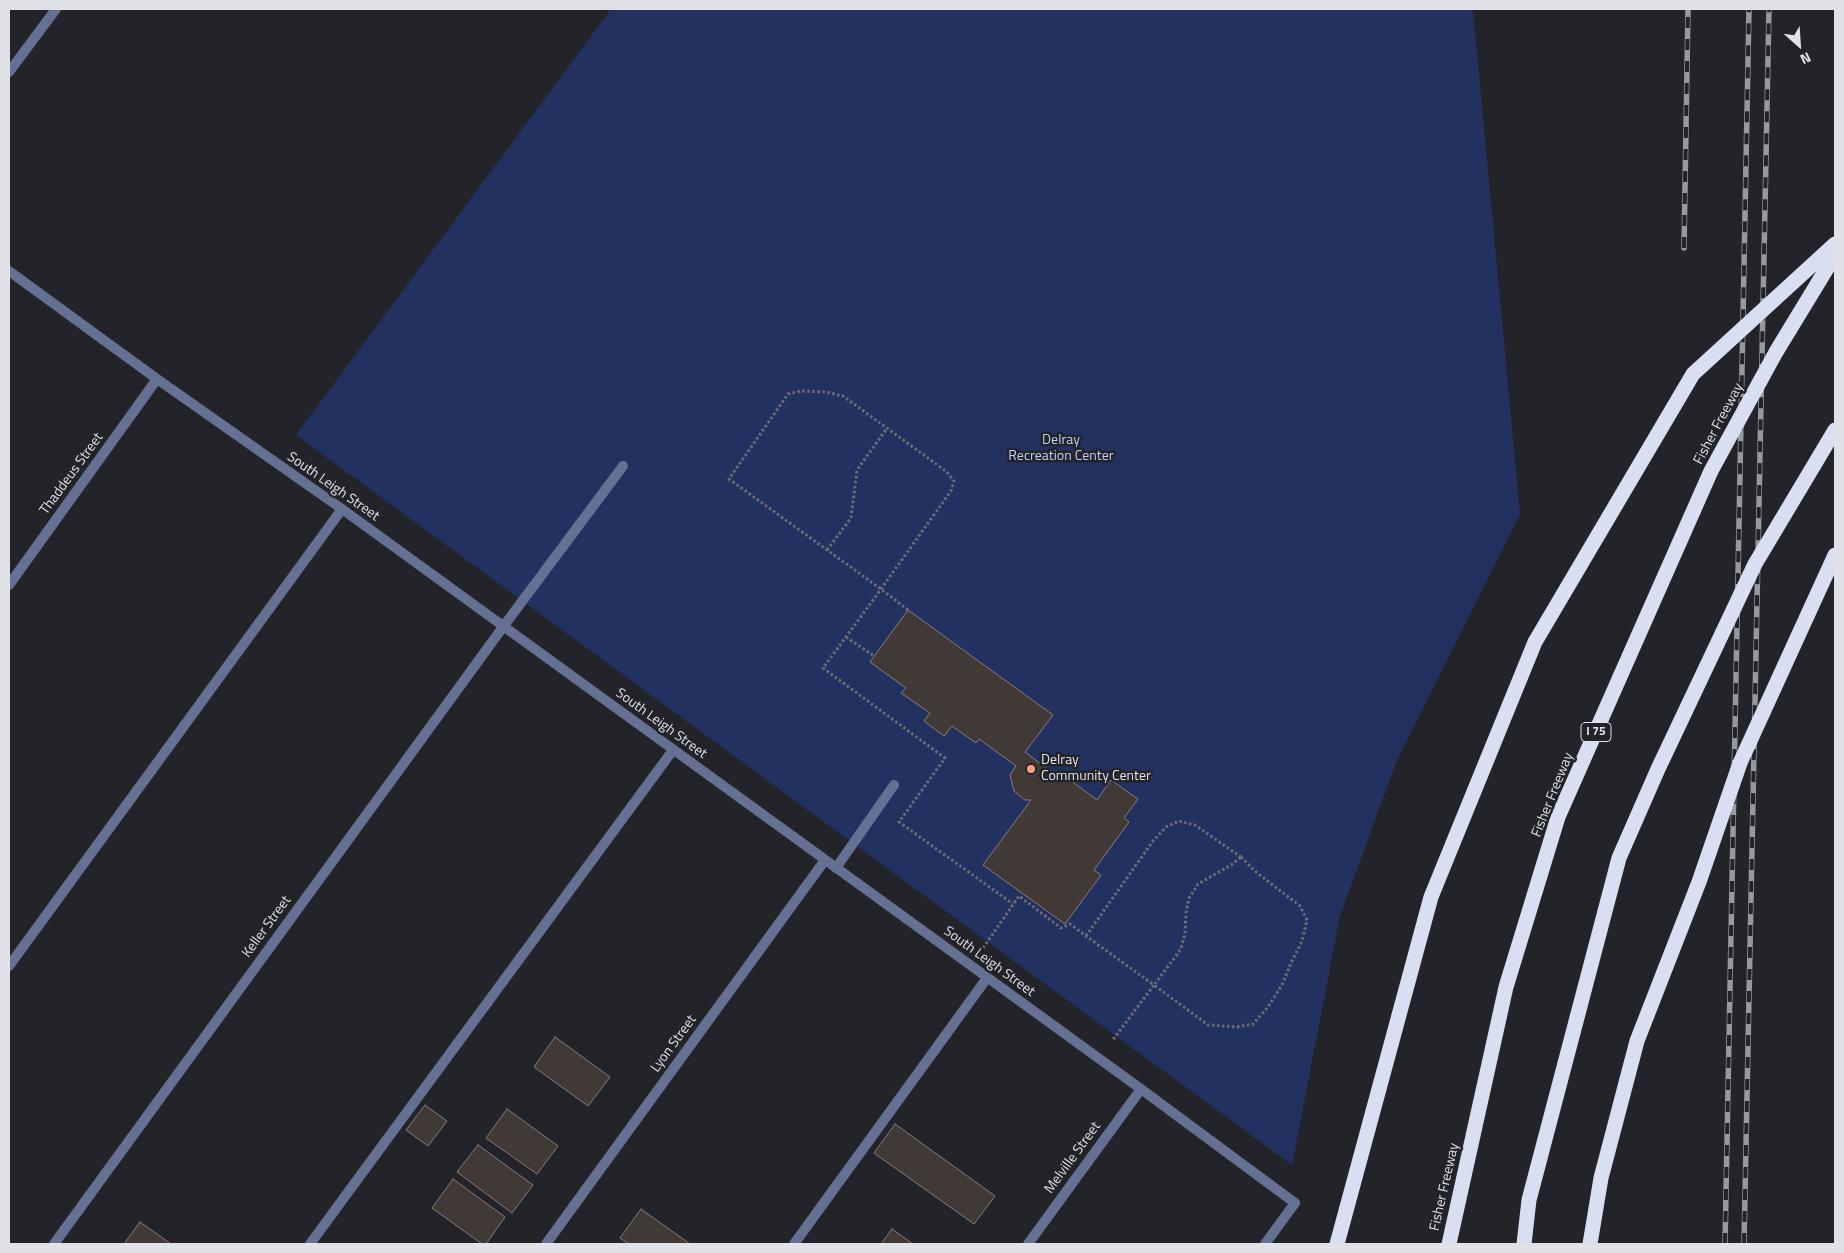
<!DOCTYPE html>
<style>
body{margin:0}
#map{position:relative;width:1844px;height:1253px;overflow:hidden;background:#22242a;font-family:"Titillium Web",sans-serif}
canvas{display:block}
.frame{position:absolute;inset:0;border:10px solid #e1e2e7;pointer-events:none}
.north{position:absolute;left:1774px;top:20px;width:50px;height:50px;-webkit-text-stroke:4px #22242a;paint-order:stroke;rotate:154deg;font-size:14px;font-weight:700;line-height:20px;text-align:center;color:#e1e2e7}
.north::after{content:'';display:block;margin:auto;width:18px;height:22px;background:#e1e2e7;clip-path:polygon(50% 0,100% 100%,50% 72%,0 100%)}
</style>
<div id="map">
<canvas width="1844" height="1253"></canvas>
<div class="frame"></div>
<div class="north">N</div>
</div>
<script>
const ctx = document.querySelector('canvas').getContext('2d');
ctx.lineJoin = 'round';
function fillPath(path, color) { ctx.fillStyle = color; ctx.fill(path, 'evenodd'); }
const toPath = rows => new Path2D(rows.map(r => 'M' + r).join(''));
function strokePath(path, color, width, dash) { ctx.strokeStyle = color; ctx.lineWidth = width; ctx.lineCap = dash ? 'butt' : 'round'; ctx.setLineDash(dash || []); ctx.stroke(path); }
function write(font, color, halo, rows, align = 'center') {
  ctx.font = font + ' "Titillium Web",sans-serif'; ctx.lineWidth = 5; ctx.setLineDash([]); ctx.textBaseline = 'middle'; ctx.strokeStyle = halo; ctx.fillStyle = color; for (const [text, x, y, turn = 0] of rows) {
    ctx.save(); ctx.translate(x, y); ctx.rotate((+turn || 0) * Math.PI / 180); ctx.textAlign = isNaN(turn) ? turn : align; if (halo) ctx.strokeText(text, 0, 0); ctx.fillText(text, 0, 0); ctx.restore();
  }
}
fillPath(toPath([
 [611,9,1473,9,1520,514,1397,760,1340,916,1292,1165,296,435]
]), '#233161');
const building = toPath([
 [908,610,1053,715,1025,752,1056,775,1058,771,1097,800,1111,780,1138,799,1124,818,1129,822,1094,870,1101,875,1065,924,983,865,1031,800,1025,800,1014,791,1010,775,1016,766,979,739,976,743,952,726,944,736,924,721,930,713,901,693,906,688,870,662,908,610],
 [555,1037,610,1077,588,1106,534,1067,555,1037],
 [425,1105,447,1121,428,1146,406,1130,425,1105],
 [507,1109,558,1146,537,1174,486,1138,507,1109],
 [895,1124,995,1196,974,1224,874,1153,895,1124],
 [478,1145,533,1185,512,1213,457,1172,478,1145],
 [453,1179,505,1217,486,1244,482,1244,432,1208,453,1179],
 [641,1209,690,1244,629,1244,620,1238,641,1209],
 [140,1222,171,1244,124,1244,140,1222],
 [892,1229,913,1244,881,1244,892,1229]
]);
fillPath(building, '#413936');
strokePath(building, '#877d7b', 1);
strokePath(toPath([
 [827,550,851,518,857,470,887,428],
 [908,610,881,589,729,479,788,394,801,391,826,392,843,396,947,472,954,481,951,491,881,589,846,637,823,668,945,758,899,822,1013,904],
 [846,637,874,656],
 [1241,857,1256,872,1300,906,1307,920,1302,941,1291,963,1282,985,1268,1007,1253,1024,1237,1027,1208,1025,1154,985,1181,949,1185,933,1186,913,1189,898,1198,884,1231,865,1241,857],
 [1086,936,1153,841,1166,827,1179,821,1195,825,1241,857],
 [983,948,1019,896,1061,928,1070,924,1086,936,1154,985,1112,1041]
]), '#6c6d73', 3, [2.5, 2.5]);
strokePath(toPath([
 [503,627,623,466],
 [836,868,894,785],
 [9,966,342,509],
 [310,1244,673,750],
 [794,1244,987,978],
 [1265,1244,1295,1203]
]), '#657192', 10);
strokePath(toPath([
 [9,72,56,9],
 [9,271,157,379,342,509,1141,1089,1295,1203],
 [9,585,157,379],
 [54,1244,503,627],
 [546,1244,825,860],
 [1028,1244,1141,1089]
]), '#657192', 10);
const rail = toPath([
 [1684,248,1688,9],
 [1725,1244,1749,9],
 [1744,1244,1769,9]
]);
strokePath(rail, '#97999e', 5.5);
strokePath(rail, '#22242a', 4, [11]);
strokePath(toPath([
 [1337,1244,1431,897,1535,642,1693,374,1835,244],
 [1449,1244,1506,987,1558,817,1711,471,1776,352,1835,255],
 [1524,1244,1529,1200,1619,858,1658,769,1755,564,1835,430],
 [1590,1244,1601,1178,1637,1041,1699,882,1740,763,1835,555]
]), '#d8dff0', 15);
for (const [x, y, r, color] of [
 [1031,769,5,"#f49e87"]
]) { const dot = new Path2D(); dot.arc(x, y, r, 0, 2 * Math.PI); ctx.fillStyle = color; ctx.fill(dot); strokePath(dot, '#22242a', 2); }
for (const [x, y, w] of [
 [1596,732,30]
]) { const box = new Path2D(); box.roundRect(x - w / 2, y - 9.5, w, 19, 4); ctx.fillStyle = '#22242a'; ctx.fill(box); strokePath(box, '#e1e2e7', 1); }
write('bold 12px', '#e1e2e7', null, [
 ["I 75",1596,732]
]);
write('14px', '#e1e2e7', '#22242a', [
 ["Fisher Freeway",1719,424,-62],
 ["Thaddeus Street",72,474,-54],
 ["South Leigh Street",333,487,35],
 ["South Leigh Street",661,724,36],
 ["Fisher Freeway",1553,795,-68],
 ["Keller Street",267,927,-54],
 ["South Leigh Street",989,962,36],
 ["Lyon Street",674,1044,-54],
 ["Melville Street",1073,1158,-54],
 ["Fisher Freeway",1445,1187,-77]
]);
write('14px', '#becef8', '#22242a', [
 ["Delray",1061,441],
 ["Recreation Center",1061,457]
]);
write('14px', '#e1e2e7', '#22242a', [
 ["Delray",1041,761],
 ["Community Center",1041,777]
], 'left');
</script>
